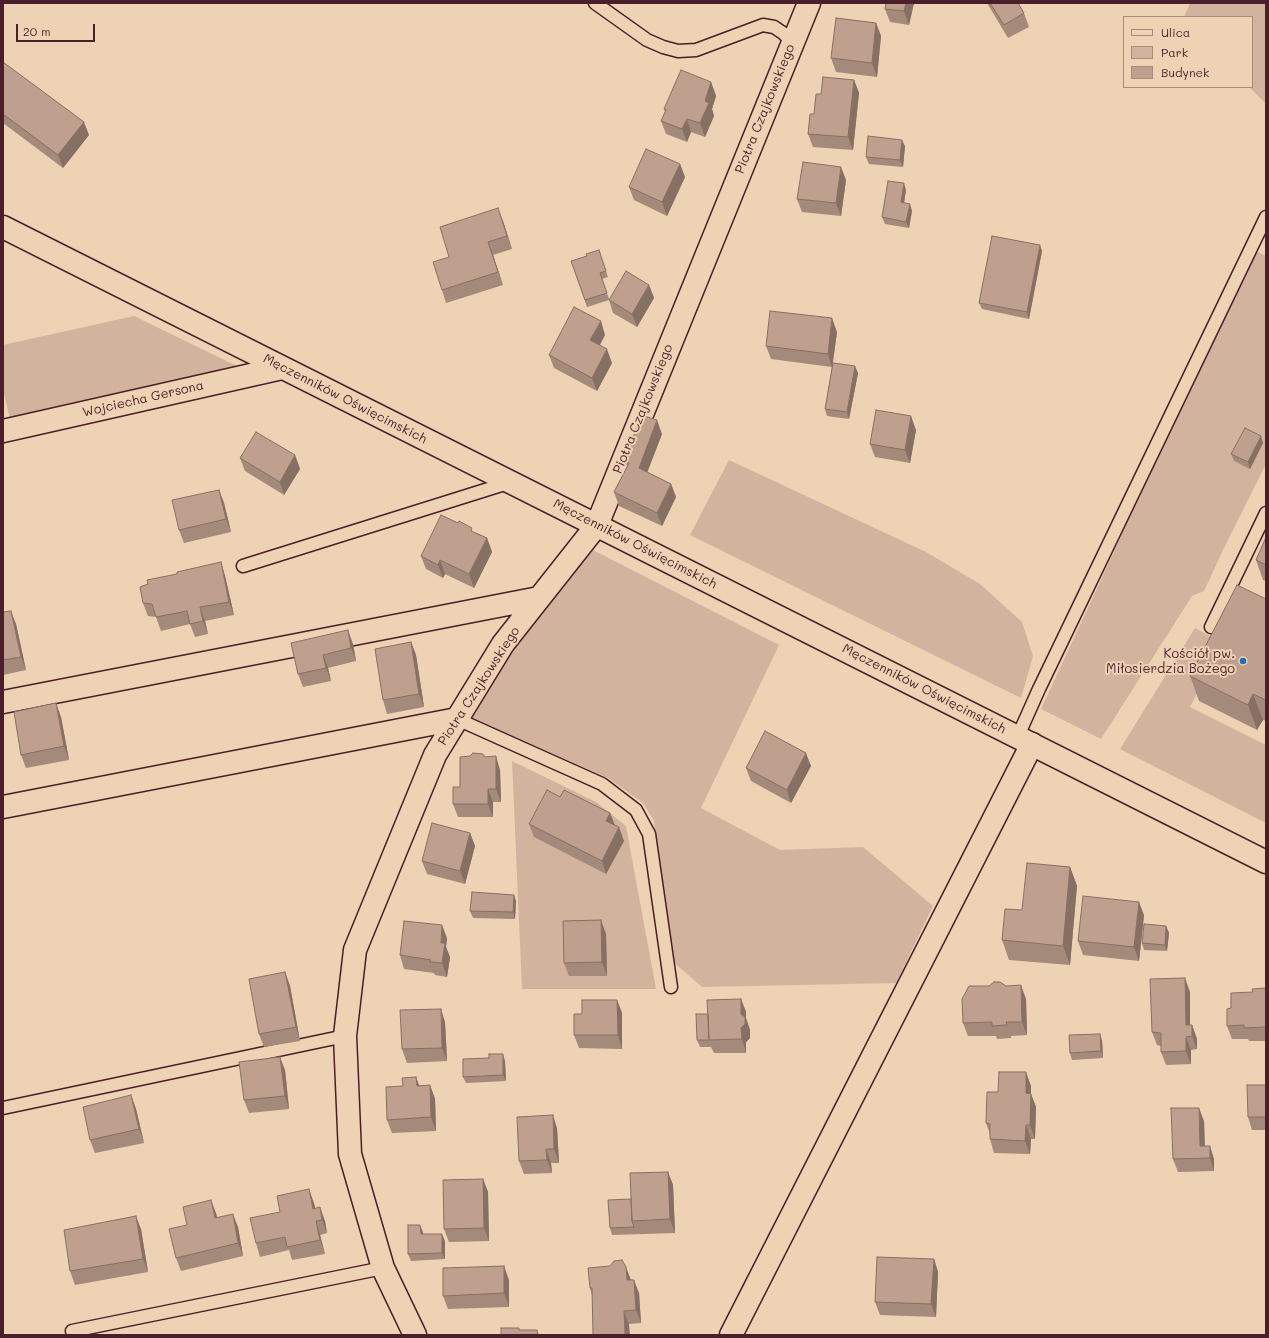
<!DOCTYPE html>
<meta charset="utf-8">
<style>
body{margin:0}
#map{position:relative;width:1269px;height:1338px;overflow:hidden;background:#edd2b4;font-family:Mali,sans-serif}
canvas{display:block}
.frame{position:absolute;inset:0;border:4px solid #4a1f2b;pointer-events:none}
.legend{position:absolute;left:1123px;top:16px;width:130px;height:72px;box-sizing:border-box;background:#edd2b4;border:1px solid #ac8a7d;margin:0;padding:5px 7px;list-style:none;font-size:12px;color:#4a1f2b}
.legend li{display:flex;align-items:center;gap:8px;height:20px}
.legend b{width:20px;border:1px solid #ac8a7d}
.scale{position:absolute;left:16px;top:24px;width:79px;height:18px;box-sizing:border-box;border:2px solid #4a1f2b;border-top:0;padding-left:5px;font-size:12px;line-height:14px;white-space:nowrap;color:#4a1f2b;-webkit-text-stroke:3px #edd2b4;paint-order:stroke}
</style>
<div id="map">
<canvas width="1269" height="1338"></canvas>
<div class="frame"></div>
<ul class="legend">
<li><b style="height:5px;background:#edd2b4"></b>Ulica</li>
<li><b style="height:11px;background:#d2b49e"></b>Park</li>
<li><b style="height:11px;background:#bfa08e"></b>Budynek</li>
</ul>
<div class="scale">20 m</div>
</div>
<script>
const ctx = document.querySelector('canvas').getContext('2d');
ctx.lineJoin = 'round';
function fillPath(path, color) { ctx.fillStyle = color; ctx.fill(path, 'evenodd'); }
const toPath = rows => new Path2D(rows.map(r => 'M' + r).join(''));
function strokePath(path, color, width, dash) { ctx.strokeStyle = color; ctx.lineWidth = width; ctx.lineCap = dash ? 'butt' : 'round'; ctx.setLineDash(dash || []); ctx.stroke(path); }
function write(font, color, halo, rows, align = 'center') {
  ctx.font = font + ' Mali,sans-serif'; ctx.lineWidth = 4; ctx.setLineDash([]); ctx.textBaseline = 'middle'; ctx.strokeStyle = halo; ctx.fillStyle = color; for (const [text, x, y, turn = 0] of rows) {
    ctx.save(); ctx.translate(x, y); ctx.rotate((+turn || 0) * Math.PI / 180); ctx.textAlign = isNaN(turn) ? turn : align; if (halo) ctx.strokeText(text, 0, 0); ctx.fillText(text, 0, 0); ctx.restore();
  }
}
fillPath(toPath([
 [1190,3,1266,3,1266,104,1249,87,1252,87,1252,17,1184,17],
 [1254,250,1266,256,1266,464,1224,548,1204,591,1192,596,1101,739,1041,709],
 [134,316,241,368,11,423,3,389,3,345],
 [729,460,926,552,980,584,1022,622,1033,656,1021,698,690,535],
 [589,548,779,645,701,808,780,850,863,847,933,906,896,983,702,987,672,961,654,821,643,803,608,778,468,716,510,650],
 [1195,628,1223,643,1190,707,1266,745,1266,823,1120,749],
 [512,761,596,802,626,826,656,989,522,989]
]), '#d2b49e');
const lane = toPath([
 [595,3,647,40,663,47,678,51,696,50,763,25,774,27,783,33,793,43],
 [243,566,511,482],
 [1211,627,1266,513],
 [457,719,602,784,636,810,649,834,671,987],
 [1018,736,1039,689,1266,217],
 [3,1108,345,1036],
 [72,1331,383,1268]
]);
const street = toPath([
 [3,431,282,368],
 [3,702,539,598],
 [3,807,457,719],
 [415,1335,383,1268,350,1154,345,1036,355,950,435,755,503,644,597,525,809,3],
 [731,1335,1032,744]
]);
const secondary = toPath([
 [3,227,1266,862]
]);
strokePath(lane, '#4a1f2b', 15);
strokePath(street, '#4a1f2b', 25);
strokePath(secondary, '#4a1f2b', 25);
strokePath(lane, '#edd2b4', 12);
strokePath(street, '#edd2b4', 22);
strokePath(secondary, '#edd2b4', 22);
fillPath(toPath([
 [886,3,914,3,909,25,890,22,885,9],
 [987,3,1018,3,1024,13,1029,27,1008,38],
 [876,23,881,36,877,77,836,72,831,58],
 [3,62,89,135,63,168,3,123],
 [854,80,859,93,853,150,813,147,808,134,814,114,821,94],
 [711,82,716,96,712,109,714,116,705,137,691,132,687,142,666,134,661,121,665,112,664,109],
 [905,146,903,167,869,164,866,157],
 [680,164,685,177,667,216,634,200,629,187],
 [846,180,841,216,802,212,797,199],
 [906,190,904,203,912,211,909,228,885,224,882,217],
 [503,221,512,249,493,255,503,285,446,303,442,290,449,257],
 [599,250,608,277,602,279,609,299,649,285,654,298,637,327,613,313,609,300,587,307,571,261,587,256],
 [1042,251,1029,319,982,309,979,303],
 [837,332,833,363,858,373,849,419,827,416,825,409,832,367,771,359,766,346],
 [605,335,600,345,612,363,597,391,554,368,549,355],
 [916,430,910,463,875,457,870,444],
 [662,434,647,472,671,484,676,497,662,526,619,506,614,492,627,467,625,461],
 [1263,443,1250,469,1234,461,1231,454],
 [295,455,300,469,284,495,245,471,240,458],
 [219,490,224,503,231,532,184,543,179,530],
 [474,532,487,538,492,552,474,588,445,574,443,578,426,569,421,556],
 [1266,537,1266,581,1263,580,1256,560],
 [221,562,225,576,234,615,205,621,208,634,195,637,190,624,161,631,156,617,148,616,143,603,177,574],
 [1266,599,1266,721,1263,720,1257,730,1199,701,1190,676],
 [3,612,16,624,26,670,3,675],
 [411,642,416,655,424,707,387,714,383,700],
 [291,643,353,644,356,661,328,668,331,681,303,687,298,674],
 [61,717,69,760,26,768,21,755],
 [485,757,500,770,501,802,493,802,493,817,458,817,453,804,460,787],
 [811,766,791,803,751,781,746,768],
 [560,797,610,813,615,825,624,841,606,874,534,837,529,824],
 [470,833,475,846,465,884,427,874,422,861],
 [1070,867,1077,886,1070,965,1009,960,1002,940],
 [514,895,516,902,515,919,473,918,470,911],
 [1144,915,1139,961,1083,955,1078,941],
 [1166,926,1169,933,1167,951,1144,950,1142,943],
 [606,934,607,976,569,976,564,963],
 [447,938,446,947,450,957,447,977,435,975,434,973,404,969,400,955],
 [285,972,290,986,300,1041,264,1047,259,1034],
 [1266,988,1266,1041,1249,1041,1248,1039,1232,1039,1227,1026,1231,1008,1253,992],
 [1190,992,1190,1025,1192,1025,1197,1039,1197,1049,1191,1050,1191,1064,1166,1065,1161,1052,1161,1046,1157,1045,1152,1032],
 [741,999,746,1012,746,1018,750,1030,750,1038,746,1042,746,1053,714,1053,711,1047,700,1047,697,1040,708,1014],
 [1026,999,1027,1035,1011,1036,1011,1038,997,1039,996,1036,968,1036,963,1023],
 [617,1000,622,1013,622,1049,579,1048,574,1035,582,1014],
 [445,1022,447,1061,407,1063,402,1049],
 [1102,1040,1103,1058,1072,1060,1070,1053],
 [489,1058,505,1061,506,1081,466,1083,463,1077],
 [285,1070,289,1109,249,1113,244,1100],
 [430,1085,435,1099,436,1131,392,1133,387,1120,419,1086],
 [1266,1085,1266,1130,1252,1130,1248,1117],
 [1031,1086,1031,1094,1036,1107,1035,1139,1031,1139,1030,1154,994,1153,990,1139,990,1134,986,1123,998,1092],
 [131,1095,136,1109,144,1143,95,1153,90,1140],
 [1204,1121,1205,1146,1214,1159,1214,1171,1178,1172,1173,1159],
 [557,1128,559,1163,551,1163,552,1173,524,1174,519,1161],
 [668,1172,673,1185,675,1233,612,1235,610,1228,631,1199],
 [483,1179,488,1192,489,1241,449,1242,444,1229],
 [314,1203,315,1208,325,1221,327,1233,320,1235,325,1254,292,1260,289,1250,260,1257,256,1243,280,1212],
 [216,1213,217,1218,238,1227,243,1256,181,1271,176,1258,187,1225],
 [141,1229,148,1272,75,1285,70,1271],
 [423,1232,423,1234,445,1241,445,1259,411,1261,408,1254],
 [934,1259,938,1272,936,1317,880,1315,875,1302],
 [509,1280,509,1307,448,1309,443,1296],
 [631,1280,639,1293,641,1323,629,1324,592,1295,590,1288]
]), '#a48a7a');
fillPath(toPath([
 [906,3,914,3,909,25,904,11],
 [876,23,881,36,877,77,872,63],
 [854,80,859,93,853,150,848,137],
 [711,82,716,96,712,109,714,116,705,137,700,123,705,101],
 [687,119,691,132,687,142,682,129],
 [84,122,89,135,63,168,58,155],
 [902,140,905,146,903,167,900,160],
 [680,164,685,177,667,216,662,202],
 [841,167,846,180,841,216,836,203],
 [904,183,906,190,903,209,901,202],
 [910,204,912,211,909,228,906,222],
 [498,208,503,221,512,249,507,236],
 [488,242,493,255,503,285,498,272],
 [1040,245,1042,251,1029,319,1027,312],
 [649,285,654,298,637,327,632,314],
 [832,318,837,332,832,367,828,354],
 [601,321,605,335,595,354,590,340],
 [607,349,612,363,597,391,592,378],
 [855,366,858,373,849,419,847,412],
 [911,416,916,430,910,463,905,450],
 [657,420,662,434,644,481,639,468],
 [1261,436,1263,443,1250,469,1248,462],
 [295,455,300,469,284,495,280,482],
 [671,484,676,497,662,526,657,513],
 [219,490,224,503,231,532,226,519],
 [487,538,492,552,474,588,469,574],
 [440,560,445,574,443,578,438,565],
 [221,562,225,576,234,615,229,602],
 [200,607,205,621,208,634,203,621],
 [11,611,16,624,26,670,21,657],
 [348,630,353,644,356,661,351,648],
 [411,642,416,655,424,707,419,694],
 [323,655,328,668,331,681,326,668],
 [1253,694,1263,720,1257,730,1248,705],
 [56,703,61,717,69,760,64,746],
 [806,753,811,766,791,803,787,790],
 [496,756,500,770,501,802,496,789],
 [488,789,493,802,493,817,488,804],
 [610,813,615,826,606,821],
 [619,827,624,841,606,874,602,861],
 [470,833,475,846,465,884,460,871],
 [1070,867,1077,886,1070,965,1063,946],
 [514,895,516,902,515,919,513,912],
 [1139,902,1144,915,1139,961,1134,947],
 [601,920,606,934,607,976,602,962],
 [442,925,447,938,446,947,450,957,447,977,442,963,441,943],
 [1166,926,1169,933,1167,951,1165,945],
 [285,972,290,986,300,1041,296,1027],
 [1185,978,1190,992,1190,1036,1186,1025],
 [1021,985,1026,999,1027,1035,1022,1022],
 [741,999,746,1012,746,1018,750,1030,750,1038,746,1042,746,1053,742,1039],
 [617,1000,622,1013,622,1049,618,1035],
 [441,1009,445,1022,447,1061,442,1048],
 [1192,1025,1197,1039,1197,1049,1192,1036],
 [1100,1034,1102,1040,1103,1058,1101,1051],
 [1186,1037,1191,1050,1191,1064,1186,1051],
 [503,1054,505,1061,506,1081,503,1075],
 [280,1057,285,1070,289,1109,285,1096],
 [1026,1072,1031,1086,1031,1107,1026,1093],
 [416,1077,421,1090,417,1086],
 [430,1085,435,1099,436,1131,431,1117],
 [1031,1094,1036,1107,1035,1139,1030,1125],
 [131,1095,136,1109,144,1143,139,1129],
 [1199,1108,1204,1121,1205,1158,1200,1146],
 [553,1115,557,1128,559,1163,554,1149],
 [1026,1125,1031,1139,1030,1154,1025,1141],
 [1210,1146,1214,1159,1214,1171,1210,1158],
 [546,1149,551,1163,552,1173,547,1160],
 [668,1172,673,1185,675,1233,670,1219],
 [483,1179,488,1192,489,1241,484,1228],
 [309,1189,314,1203,318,1222,313,1209],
 [211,1200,216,1213,220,1231,215,1218],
 [320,1207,325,1221,327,1233,322,1220],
 [233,1214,238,1227,243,1256,238,1243],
 [136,1216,141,1229,148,1272,143,1259],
 [316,1221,320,1235,325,1254,320,1240],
 [420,1225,423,1232,423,1241,421,1234],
 [442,1234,445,1241,445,1259,442,1253],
 [934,1259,938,1272,936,1317,931,1304],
 [504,1266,509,1280,509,1307,504,1293],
 [626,1267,631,1280,627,1280],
 [634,1280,639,1293,641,1323,636,1310],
 [624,1311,629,1324,630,1335,625,1335]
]), '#867063');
const building = toPath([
 [886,3,906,3,904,11,885,9,886,3],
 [990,3,1018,3,1024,13,1004,25,990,3],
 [836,18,876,23,872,63,831,58,836,18],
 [3,62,84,122,58,155,3,114,3,62],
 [681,70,711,82,705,101,709,103,700,123,687,119,682,129,661,121,666,110,664,109,681,70],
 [823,77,854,80,848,137,808,134,810,114,814,114,816,94,821,94,823,77],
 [868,136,902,140,900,160,866,157,868,136],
 [646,149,680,164,662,202,629,187,646,149],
 [803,162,841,167,836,203,797,199,803,162],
 [888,181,904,183,901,202,910,204,906,222,882,217,888,181],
 [498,208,507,236,488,242,498,272,442,290,433,262,449,257,440,227,498,208],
 [992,236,1040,245,1027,312,979,303,992,236],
 [599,250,606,271,600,273,607,293,585,300,571,261,587,256,586,254,599,250],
 [626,271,649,285,632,314,609,300,626,271],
 [574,307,601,321,590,340,607,349,592,378,549,355,574,307],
 [770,311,832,318,828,354,766,346,770,311],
 [833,363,855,366,847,412,825,409,833,363],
 [876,410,911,416,905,450,870,444,876,410],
 [641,415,657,420,639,468,671,484,657,513,614,492,629,463,625,461,641,415],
 [1245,428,1261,436,1248,462,1231,454,1245,428],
 [256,432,295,455,280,482,240,458,256,432],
 [219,490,226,519,179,530,172,500,219,490],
 [441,515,458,523,459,521,472,528,471,531,487,538,469,574,440,560,438,565,421,556,441,515],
 [1266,537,1266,565,1256,560,1266,537],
 [221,562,229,602,200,607,203,621,190,624,187,611,156,617,152,604,143,603,140,587,148,584,147,580,177,574,177,572,221,562],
 [1237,585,1266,599,1266,700,1253,694,1248,705,1190,676,1237,585],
 [11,611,21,657,3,660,3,612,11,611],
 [348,630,351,648,323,655,326,668,298,674,291,643,348,630],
 [411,642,419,694,383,700,375,649,411,642],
 [56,703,64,746,21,755,14,712,56,703],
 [765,731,806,753,787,790,746,768,765,731],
 [473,753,483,754,485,757,496,756,496,789,488,789,488,804,453,804,453,787,460,787,460,757,470,756,473,753],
 [547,790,560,797,564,790,610,813,606,821,619,827,602,861,529,824,547,790],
 [432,823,470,833,460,871,422,861,432,823],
 [1027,863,1070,867,1063,946,1002,940,1005,909,1022,910,1027,863],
 [472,892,514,895,513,912,470,911,472,892],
 [1083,896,1139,902,1134,947,1078,941,1083,896],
 [601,920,602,962,564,963,563,921,601,920],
 [404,921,442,925,441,943,445,943,442,963,430,962,431,960,400,955,404,921],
 [1144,924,1166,926,1165,945,1142,943,1144,924],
 [285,972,296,1027,259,1034,249,979,285,972],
 [1185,978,1186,1025,1192,1025,1192,1036,1186,1037,1186,1051,1161,1052,1161,1033,1152,1032,1150,979,1185,978],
 [994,982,1000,982,1006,986,1021,985,1022,1022,1006,1022,1007,1025,992,1026,992,1022,963,1023,962,999,969,986,989,986,994,982],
 [1266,988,1266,1027,1244,1028,1244,1025,1227,1026,1227,1009,1231,1008,1231,993,1253,992,1252,989,1266,988],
 [741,999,741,1014,745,1017,745,1024,741,1028,742,1039,709,1040,707,1000,741,999],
 [582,1000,617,1000,618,1035,574,1035,574,1014,582,1014,582,1000],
 [441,1009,442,1048,402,1049,400,1010,441,1009],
 [696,1014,708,1014,709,1040,697,1040,696,1014],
 [1100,1034,1101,1051,1070,1053,1069,1035,1100,1034],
 [489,1054,503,1054,503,1075,463,1077,463,1059,489,1058,489,1054],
 [280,1057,285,1096,244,1100,239,1062,280,1057],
 [999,1072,1026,1072,1026,1093,1031,1094,1030,1125,1026,1125,1025,1141,990,1139,990,1124,986,1123,987,1092,998,1092,999,1072],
 [416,1077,417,1086,430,1085,431,1117,387,1120,386,1087,403,1086,402,1078,416,1077],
 [1247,1085,1266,1085,1266,1117,1248,1117,1247,1085],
 [131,1095,139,1129,90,1140,83,1107,131,1095],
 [1171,1108,1199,1108,1200,1146,1210,1146,1210,1158,1173,1159,1171,1108],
 [553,1115,554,1149,546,1149,547,1160,519,1161,517,1117,553,1115],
 [668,1172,670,1219,632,1221,630,1173,668,1172],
 [483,1179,484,1228,444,1229,443,1180,483,1179],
 [309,1189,313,1209,320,1207,322,1220,316,1221,320,1240,287,1247,285,1237,256,1243,250,1218,280,1212,277,1196,309,1189],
 [631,1199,632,1221,634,1227,610,1228,608,1200,631,1199],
 [211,1200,215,1218,233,1214,238,1243,176,1258,169,1229,187,1225,183,1207,211,1200],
 [136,1216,143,1259,70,1271,64,1230,136,1216],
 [408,1225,420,1225,421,1234,442,1234,442,1253,408,1254,408,1225],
 [877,1257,934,1259,931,1304,875,1302,877,1257],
 [622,1260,626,1267,627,1280,634,1280,636,1310,624,1311,625,1335,593,1335,592,1288,590,1288,588,1268,610,1266,614,1261,622,1260],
 [504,1266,504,1293,443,1296,443,1268,504,1266],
 [501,1328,519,1328,519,1330,537,1330,538,1335,501,1335,501,1328]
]);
fillPath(building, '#bfa08e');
strokePath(building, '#867063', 1);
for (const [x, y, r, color] of [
 [1243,661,4,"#1f6fb2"]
]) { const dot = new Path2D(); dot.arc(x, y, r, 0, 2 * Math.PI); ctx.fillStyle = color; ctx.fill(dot); strokePath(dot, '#edd2b4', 1.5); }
write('13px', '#4a1f2b', '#edd2b4', [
 ["Piotra Czajkowskiego",765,109,-68],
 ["Wojciecha Gersona",143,399,-13],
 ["Męczenników Oświęcimskich",345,399,27],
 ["Piotra Czajkowskiego",643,409,-68],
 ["Męczenników Oświęcimskich",635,544,27],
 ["Piotra Czajkowskiego",479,686,-57],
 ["Męczenników Oświęcimskich",924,689,27]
]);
write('13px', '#4a1f2b', '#edd2b4', [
 ["Kościół pw.",1235,654],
 ["Miłosierdzia Bożego",1235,669]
], 'right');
</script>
